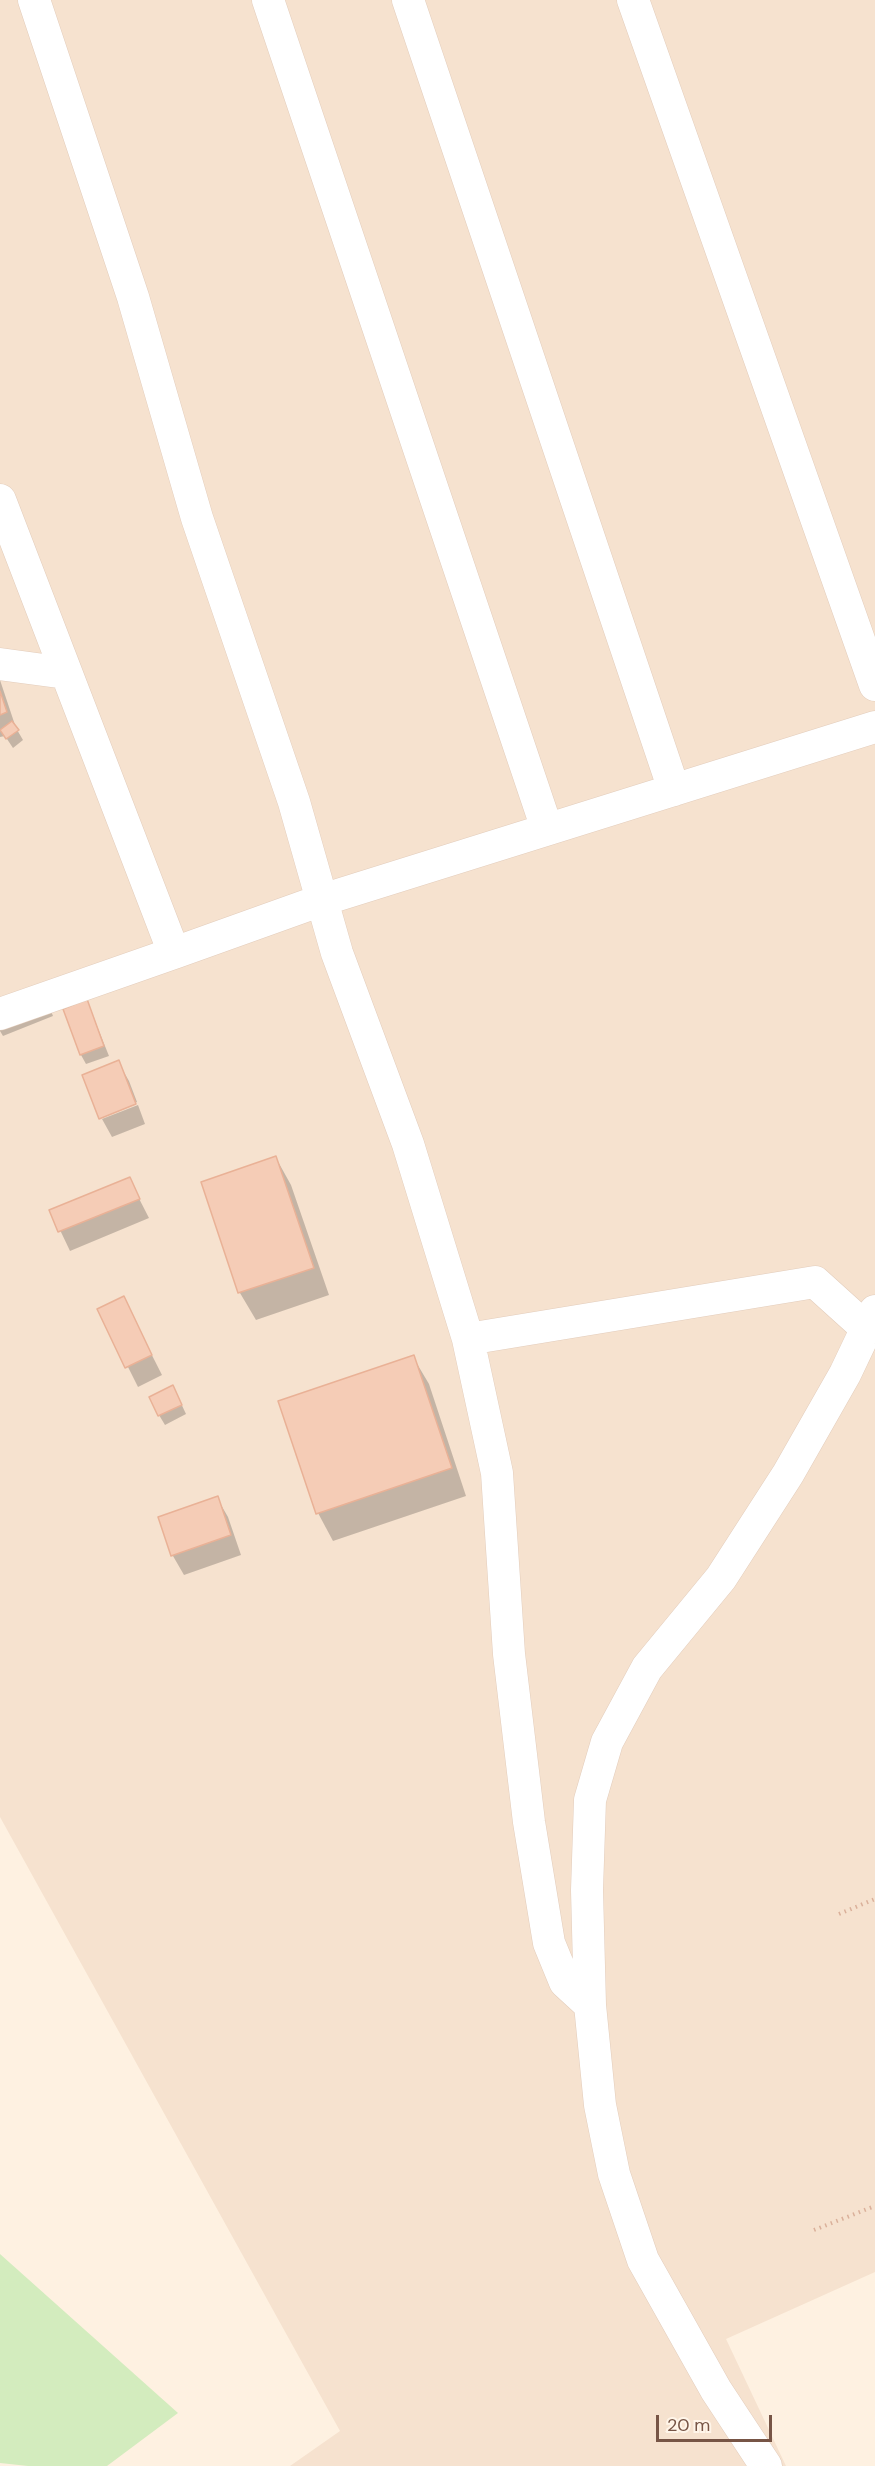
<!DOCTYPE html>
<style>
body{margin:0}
#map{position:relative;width:875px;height:2466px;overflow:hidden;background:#fef1e1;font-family:"DM Sans",sans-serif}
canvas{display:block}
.scale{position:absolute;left:656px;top:2415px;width:116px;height:27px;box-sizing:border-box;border:3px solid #775546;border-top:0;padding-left:8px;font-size:18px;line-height:21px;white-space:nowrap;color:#775546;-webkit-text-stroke:4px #fff5e9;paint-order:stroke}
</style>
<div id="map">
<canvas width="875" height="2466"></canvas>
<div class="scale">20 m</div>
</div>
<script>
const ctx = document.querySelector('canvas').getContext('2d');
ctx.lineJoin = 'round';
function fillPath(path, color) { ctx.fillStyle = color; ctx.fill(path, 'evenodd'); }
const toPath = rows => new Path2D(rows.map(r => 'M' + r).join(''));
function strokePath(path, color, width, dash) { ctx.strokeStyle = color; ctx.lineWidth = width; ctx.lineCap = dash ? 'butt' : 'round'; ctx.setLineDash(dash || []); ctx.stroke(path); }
fillPath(toPath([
 [0,0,875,0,875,2272,726,2339,786,2466,290,2466,340,2431,0,1817]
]), '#f6e2cf');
fillPath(toPath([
 [0,2254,178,2413,107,2466,28,2466,0,2463]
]), '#d3ecbe');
fillPath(toPath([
 [0,680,16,728,23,740,13,748,5,736,0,737],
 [87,1001,109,1056,86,1064,81,1055],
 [48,1004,53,1016,3,1036,0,1031,0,1013],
 [118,1062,129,1081,137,1102,101,1116,101,1118,84,1075],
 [138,1105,145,1124,112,1137,102,1119],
 [276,1158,291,1185,329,1295,256,1320,240,1293,203,1183],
 [129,1179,149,1218,70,1251,51,1211],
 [123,1298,162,1375,138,1387,99,1309],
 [413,1357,429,1384,466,1496,333,1541,318,1513],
 [178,1397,186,1414,165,1425,159,1415],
 [217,1498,228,1517,241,1555,184,1575,173,1556,160,1518]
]), '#0003');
const building = toPath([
 [0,691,7,712,0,715,0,691],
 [12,721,19,730,6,739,0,730,12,721],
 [87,999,104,1046,80,1055,63,1009,87,999],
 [119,1060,136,1104,99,1119,82,1075,119,1060],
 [276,1156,314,1268,238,1293,201,1182,276,1156],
 [130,1177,140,1199,58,1232,49,1210,130,1177],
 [124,1296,152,1355,125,1368,97,1309,124,1296],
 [414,1355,452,1468,316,1514,278,1401,414,1355],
 [173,1385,182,1405,158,1416,149,1397,173,1385],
 [218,1496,231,1535,171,1556,158,1517,218,1496]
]);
fillPath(building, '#f5ccb6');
strokePath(building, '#e9b196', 1.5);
const street = toPath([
 [34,0,133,297,197,518,294,802,337,953,408,1144,468,1339,497,1473,509,1654,529,1822,549,1943,565,1982,590,2005],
 [268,0,547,829],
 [408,0,674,790],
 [633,0,875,685],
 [0,500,174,953,322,900,875,727],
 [0,664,66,673],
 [0,1014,174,953],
 [468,1339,815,1282,867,1329],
 [766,2466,716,2390,643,2260,614,2174,600,2105,590,2005,587,1890,590,1800,607,1742,647,1668,721,1578,788,1474,845,1374,875,1311]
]);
strokePath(street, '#e3cdbc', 33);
strokePath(toPath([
 [839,1914,875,1899],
 [814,2230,875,2206]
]), '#dab09a', 4, [1.5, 4.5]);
strokePath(street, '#fff', 32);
</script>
